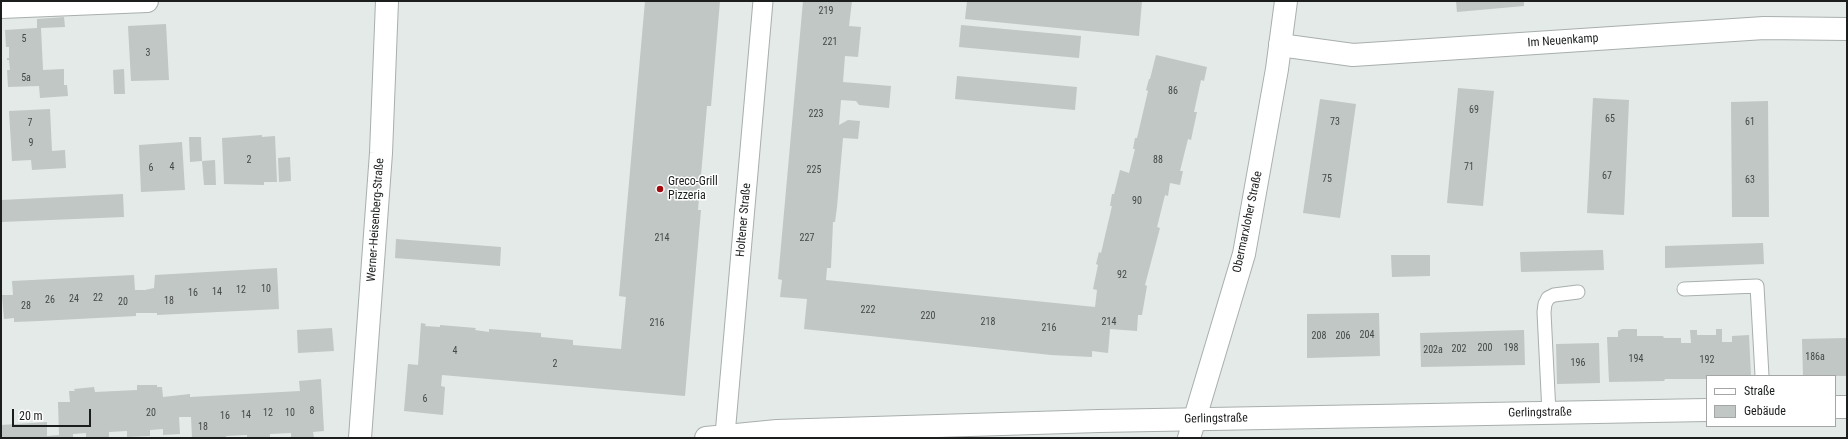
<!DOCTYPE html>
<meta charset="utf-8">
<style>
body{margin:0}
#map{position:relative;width:1848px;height:439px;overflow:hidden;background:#e3eae7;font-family:"Roboto Condensed",sans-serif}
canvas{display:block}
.frame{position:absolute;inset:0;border:2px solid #1b1e1d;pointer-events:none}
.legend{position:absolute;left:1706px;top:375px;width:130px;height:52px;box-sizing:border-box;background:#fff;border:1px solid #a4a5a5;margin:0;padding:5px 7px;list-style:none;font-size:12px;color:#1b1e1d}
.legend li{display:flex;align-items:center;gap:8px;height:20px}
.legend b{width:20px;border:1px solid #a4a5a5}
.scale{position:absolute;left:12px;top:409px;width:79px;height:18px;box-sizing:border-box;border:2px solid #1b1e1d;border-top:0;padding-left:5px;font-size:12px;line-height:14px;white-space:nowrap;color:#1b1e1d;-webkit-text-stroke:3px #fff;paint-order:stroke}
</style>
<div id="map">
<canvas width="1848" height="439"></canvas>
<div class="frame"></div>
<ul class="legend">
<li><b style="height:5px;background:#fff"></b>Straße</li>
<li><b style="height:11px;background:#c0c7c4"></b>Gebäude</li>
</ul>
<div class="scale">20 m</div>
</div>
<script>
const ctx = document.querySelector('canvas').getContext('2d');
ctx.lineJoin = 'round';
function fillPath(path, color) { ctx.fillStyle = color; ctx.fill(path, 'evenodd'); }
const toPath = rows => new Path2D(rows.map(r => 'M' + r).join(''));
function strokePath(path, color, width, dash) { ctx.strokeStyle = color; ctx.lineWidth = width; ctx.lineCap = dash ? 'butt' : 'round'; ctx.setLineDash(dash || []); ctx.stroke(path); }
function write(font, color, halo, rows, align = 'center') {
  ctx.font = font + ' "Roboto Condensed",sans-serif'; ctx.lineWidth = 3; ctx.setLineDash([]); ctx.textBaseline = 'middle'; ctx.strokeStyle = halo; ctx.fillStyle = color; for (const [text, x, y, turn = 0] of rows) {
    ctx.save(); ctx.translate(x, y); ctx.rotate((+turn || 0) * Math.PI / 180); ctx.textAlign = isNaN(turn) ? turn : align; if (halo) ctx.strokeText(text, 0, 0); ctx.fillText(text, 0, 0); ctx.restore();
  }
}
fillPath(toPath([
 [645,1,720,1,711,106,707,106,698,210,701,210,685,396,442,375,441,386,445,387,443,415,404,411,408,364,418,365,421,323,426,324,425,326,440,327,440,325,476,328,475,330,489,332,489,329,541,333,541,337,573,340,573,345,621,349,626,297,619,296],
 [803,1,852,1,849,26,861,27,858,57,845,56,843,82,891,86,889,108,859,105,856,101,841,100,839,125,848,120,860,121,858,139,843,138,837,207,835,222,833,222,831,268,827,268,826,280,1095,307,1097,290,1093,289,1098,265,1096,264,1099,252,1101,253,1112,206,1110,206,1112,194,1114,194,1120,170,1129,173,1135,149,1133,149,1135,138,1137,138,1148,91,1146,90,1149,79,1150,79,1156,55,1207,67,1204,81,1201,80,1194,112,1197,112,1191,140,1188,139,1180,171,1183,171,1180,185,1170,183,1168,196,1165,195,1157,227,1160,228,1145,285,1147,286,1142,315,1138,315,1137,331,1110,329,1108,353,1092,351,1092,357,1051,355,804,329,807,299,780,297,782,280,778,279],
 [967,1,1142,1,1139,36,965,19],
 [1456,1,1524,1,1524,6,1457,12],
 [64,17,65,27,41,28,43,70,64,69,64,85,67,85,68,96,40,98,39,86,8,87,7,70,10,70,9,60,7,60,7,58,9,58,9,47,6,47,5,30,37,28,37,19],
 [166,24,169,80,131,81,128,26],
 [961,25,1081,36,1079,58,959,47],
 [124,69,125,94,114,94,113,70],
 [957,76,1077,87,1075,110,955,99],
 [1458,88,1494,91,1483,206,1447,203],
 [1593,98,1629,100,1624,215,1587,213],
 [1320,99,1356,104,1340,218,1303,213],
 [1768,101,1769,217,1732,217,1731,102],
 [50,109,52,151,65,150,66,168,32,170,31,160,12,161,9,111],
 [262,135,262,137,275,136,277,182,264,182,264,185,224,184,222,138],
 [189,137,201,137,202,161,190,162],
 [182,142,185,190,141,192,139,145],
 [290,157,291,181,279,182,278,158],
 [215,160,216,185,204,185,202,161],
 [123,194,124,217,1,222,1,200],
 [396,239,501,247,500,266,395,258],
 [1763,243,1764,264,1665,268,1665,246],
 [1603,250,1604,270,1521,272,1520,252],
 [1391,255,1430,255,1430,276,1392,277],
 [277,268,279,309,157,315,157,313,136,313,136,316,39,321,14,322,14,318,4,319,2,295,13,295,12,281,134,275,135,290,145,290,154,288,155,275],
 [1379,313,1380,356,1307,358,1307,314],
 [332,328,334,351,298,353,297,330],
 [1622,329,1637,329,1637,336,1663,336,1664,338,1681,338,1681,343,1691,343,1690,330,1697,330,1697,335,1716,335,1716,329,1722,329,1722,342,1732,342,1732,336,1749,335,1751,376,1707,376,1707,379,1665,379,1664,381,1609,382,1607,337,1618,337,1618,331],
 [1524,330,1525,365,1421,367,1420,333],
 [1847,338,1847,376,1803,376,1802,339],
 [1599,343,1600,383,1557,384,1556,344],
 [321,379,324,431,313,432,314,438,291,438,291,433,270,434,270,438,247,438,247,435,226,436,226,438,192,438,191,417,179,417,180,434,163,435,163,429,150,430,150,436,127,437,127,431,109,432,109,438,86,438,86,433,73,434,73,438,1,438,1,425,47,422,47,436,59,435,58,402,70,402,69,391,75,391,74,389,94,387,95,392,137,390,137,385,157,385,157,387,162,387,163,397,190,394,190,397,300,391,299,381]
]), '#c0c7c4');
const service = toPath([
 [1684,289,1757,286,1762,376],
 [1549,413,1544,312,1545,304,1548,298,1554,295,1578,292]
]);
const pedestrian = toPath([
 [725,435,763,1]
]);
const minor = toPath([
 [1,7,147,1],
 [1280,45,1353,55,1764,28,1847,29],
 [1835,407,1847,407],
 [360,438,381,153,387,1],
 [706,438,777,431,1099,421,1707,410]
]);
const tertiary = toPath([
 [1189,438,1244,254,1277,69,1286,1]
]);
strokePath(service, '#a8afac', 15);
strokePath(pedestrian, '#a8afac', 21);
strokePath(minor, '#a8afac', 24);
strokePath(tertiary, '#a8afac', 24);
strokePath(service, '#fff', 13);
strokePath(pedestrian, '#fff', 19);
strokePath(minor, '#fff', 22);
strokePath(tertiary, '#fff', 22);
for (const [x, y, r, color] of [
 [660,189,4,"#a30a0e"]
]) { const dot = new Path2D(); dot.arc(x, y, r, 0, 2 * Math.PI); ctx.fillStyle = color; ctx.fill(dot); strokePath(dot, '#fff', 1.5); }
write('10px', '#444847', null, [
 ["219",826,11],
 ["5",24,39],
 ["221",830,42],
 ["3",148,53],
 ["5a",26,78],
 ["86",1173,91],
 ["69",1474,110],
 ["223",816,114],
 ["65",1610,119],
 ["73",1335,122],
 ["61",1750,122],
 ["7",30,123],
 ["9",31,143],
 ["2",249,160],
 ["88",1158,160],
 ["4",172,167],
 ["71",1469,167],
 ["6",151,168],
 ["225",814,170],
 ["67",1607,176],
 ["75",1327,179],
 ["63",1750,180],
 ["90",1137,201],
 ["214",662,238],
 ["227",807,238],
 ["92",1122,275],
 ["10",266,289],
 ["12",241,290],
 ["14",217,292],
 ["16",193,293],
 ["22",98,298],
 ["24",74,299],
 ["26",50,300],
 ["18",169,301],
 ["20",123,302],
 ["28",26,306],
 ["222",868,310],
 ["220",928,316],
 ["218",988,322],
 ["214",1109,322],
 ["216",657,323],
 ["216",1049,328],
 ["204",1367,335],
 ["208",1319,336],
 ["206",1343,336],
 ["200",1485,348],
 ["198",1511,348],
 ["202",1459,349],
 ["202a",1433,350],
 ["4",455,351],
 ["186a",1815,357],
 ["194",1636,359],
 ["192",1707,360],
 ["196",1578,363],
 ["2",555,364],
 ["6",425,399],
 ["8",312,411],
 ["20",151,413],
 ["12",268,413],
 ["10",290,413],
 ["14",246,415],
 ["16",225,416],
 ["18",203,427]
]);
write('12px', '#1b1e1d', '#fff', [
 ["Im Neuenkamp",1563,41,-4],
 ["Werner-Heisenberg-Straße",376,220,-86],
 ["Holtener Straße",744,220,-85],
 ["Obermarxloher Straße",1248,222,-78],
 ["Gerlingstraße",1540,413,-1],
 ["Gerlingstraße",1216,419,-1]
]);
write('12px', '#1b1e1d', '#fff', [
 ["Greco-Grill",668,182],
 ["Pizzeria",668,196]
], 'left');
</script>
